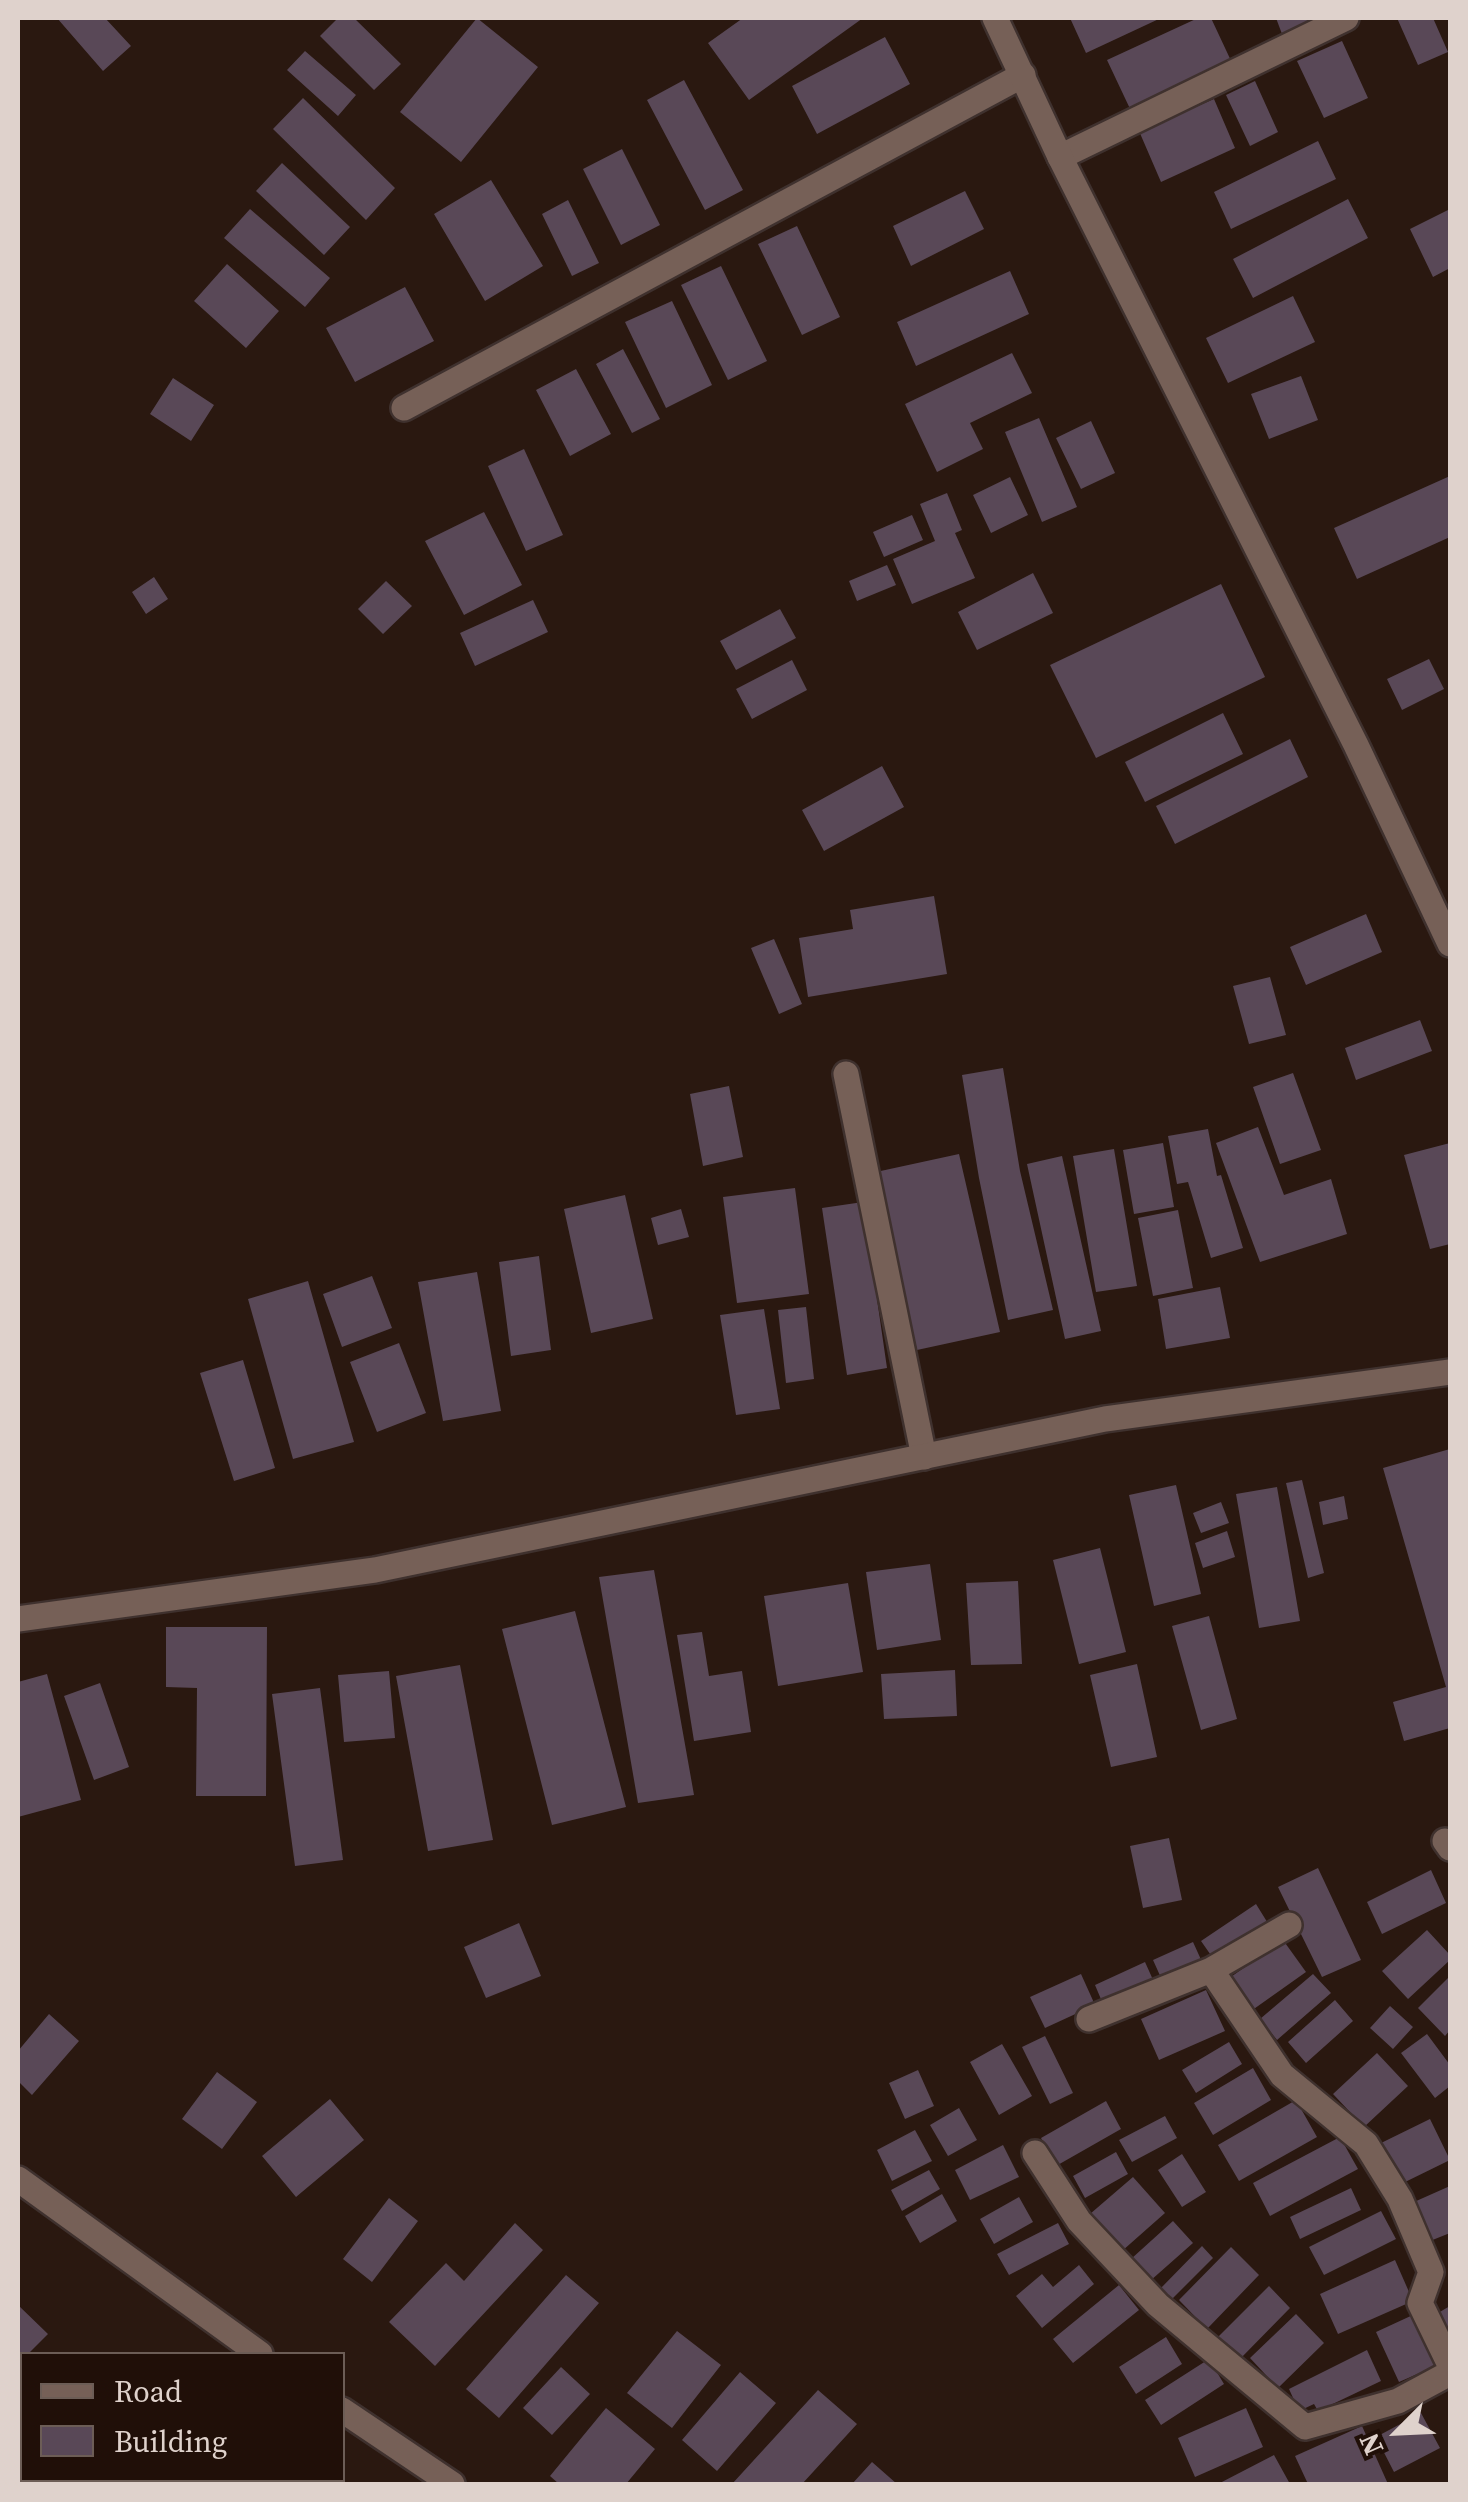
<!DOCTYPE html>
<style>
body{margin:0}
#map{position:relative;width:1468px;height:2502px;overflow:hidden;background:#2a1810;font-family:"Source Serif 4",serif}
canvas{display:block}
.frame{position:absolute;inset:0;border:20px solid #dfd2cc;pointer-events:none}
.legend{position:absolute;left:20px;top:2352px;width:325px;height:130px;box-sizing:border-box;background:#200f08;border:2px solid #6c5d56;margin:0;padding:12px 18px;list-style:none;font-size:30px;color:#dfd2cc}
.legend li{display:flex;align-items:center;gap:20px;height:50px}
.legend b{width:50px;border:2px solid #6c5d56}
.north{position:absolute;left:1348px;top:2382px;width:100px;height:100px;-webkit-text-stroke:8px #200f08;paint-order:stroke;rotate:246deg;font-size:28px;font-weight:700;line-height:40px;text-align:center;color:#dfd2cc}
.north::after{content:'';display:block;margin:auto;width:35px;height:45px;background:#dfd2cc;clip-path:polygon(50% 0,100% 100%,50% 72%,0 100%)}
</style>
<div id="map">
<canvas width="1468" height="2502"></canvas>
<div class="frame"></div>
<ul class="legend">
<li><b style="height:12px;background:#766057"></b>Road</li>
<li><b style="height:28px;background:#594857"></b>Building</li>
</ul>
<div class="north">N</div>
</div>
<script>
const ctx = document.querySelector('canvas').getContext('2d');
ctx.lineJoin = 'round';
function fillPath(path, color) { ctx.fillStyle = color; ctx.fill(path, 'evenodd'); }
const toPath = rows => new Path2D(rows.map(r => 'M' + r).join(''));
function strokePath(path, color, width, dash) { ctx.strokeStyle = color; ctx.lineWidth = width; ctx.lineCap = dash ? 'butt' : 'round'; ctx.setLineDash(dash || []); ctx.stroke(path); }
fillPath(toPath([
 [57,18,105,18,131,46,103,71],
 [338,18,354,18,401,64,374,90,320,36],
 [477,18,538,67,461,162,400,112],
 [743,18,863,18,749,100,708,43],
 [1070,18,1161,18,1086,53],
 [1198,18,1211,18,1233,65,1132,113,1107,60],
 [1276,18,1312,18,1313,21,1282,34],
 [1397,18,1433,18,1448,52,1418,65],
 [885,37,910,84,817,134,792,86],
 [1342,41,1368,98,1324,118,1297,61],
 [305,51,356,95,338,116,287,70],
 [684,80,743,190,705,210,647,100],
 [1255,81,1278,132,1250,146,1226,95],
 [303,98,395,188,366,220,273,129],
 [1214,99,1235,148,1161,182,1139,131],
 [1318,141,1336,179,1231,229,1214,192],
 [622,149,660,225,621,245,583,169],
 [282,163,350,227,324,255,256,191],
 [491,180,543,266,485,301,434,214],
 [965,191,984,229,911,266,893,226],
 [1348,199,1368,238,1253,298,1233,259],
 [568,200,599,263,572,276,542,214],
 [250,209,330,278,305,307,224,238],
 [1450,209,1450,268,1433,277,1410,229],
 [797,226,840,317,802,335,758,244],
 [227,264,279,311,246,348,194,301],
 [721,266,767,361,728,380,681,285],
 [1010,271,1029,314,916,366,897,322],
 [405,287,434,341,355,382,326,328],
 [1293,296,1315,342,1228,383,1206,338],
 [672,301,712,385,666,408,625,322],
 [623,349,660,419,632,433,596,364],
 [1012,353,1032,393,970,423,983,449,937,472,905,404],
 [576,369,611,434,570,456,536,390],
 [1301,376,1318,420,1269,439,1251,394],
 [173,378,214,405,191,441,150,414],
 [1039,418,1077,507,1042,522,1005,432],
 [1091,421,1115,473,1081,489,1056,438],
 [524,449,563,535,526,551,488,466],
 [1450,476,1450,537,1357,579,1334,528],
 [1010,477,1028,515,991,533,973,495],
 [947,493,962,530,955,533,975,578,912,604,893,559,935,541,920,504],
 [484,512,522,585,464,615,425,541],
 [912,515,923,540,884,557,873,532],
 [887,565,896,585,857,601,849,581],
 [1033,573,1053,613,977,650,958,612],
 [154,577,168,599,146,614,132,592],
 [386,581,412,606,383,634,358,609],
 [1221,584,1265,677,1096,758,1050,665],
 [533,600,548,632,475,666,460,633],
 [780,609,796,638,736,670,720,641],
 [1429,659,1444,689,1402,710,1387,679],
 [792,660,807,690,752,719,736,689],
 [1223,713,1243,754,1145,802,1125,762],
 [1290,739,1308,777,1175,844,1156,806],
 [882,766,904,807,824,851,802,810],
 [934,896,947,974,808,997,799,938,853,929,850,910],
 [1366,914,1382,952,1306,985,1290,947],
 [774,939,802,1004,779,1014,751,948],
 [1270,977,1286,1035,1249,1044,1233,986],
 [1420,1020,1432,1051,1356,1080,1345,1048],
 [1003,1068,1020,1171,1053,1310,1008,1320,979,1178,962,1075],
 [1293,1073,1321,1150,1280,1164,1253,1087],
 [729,1086,743,1157,703,1166,690,1094],
 [1258,1127,1284,1195,1331,1179,1347,1234,1260,1262,1216,1143],
 [1208,1129,1217,1176,1221,1175,1243,1248,1211,1258,1188,1182,1177,1184,1168,1136],
 [1163,1143,1174,1207,1134,1214,1123,1150],
 [1450,1143,1450,1244,1430,1249,1404,1155],
 [1114,1149,1137,1286,1096,1292,1073,1156],
 [959,1154,1000,1332,917,1350,876,1172],
 [1062,1156,1101,1331,1065,1339,1027,1164],
 [795,1188,809,1294,737,1303,723,1197],
 [625,1195,653,1319,591,1333,564,1209],
 [863,1202,887,1368,847,1375,822,1208],
 [681,1209,689,1237,658,1245,651,1218],
 [1178,1210,1193,1288,1153,1296,1138,1218],
 [539,1256,551,1350,511,1356,499,1262],
 [477,1272,501,1411,443,1421,418,1282],
 [372,1276,392,1328,342,1347,323,1294],
 [308,1281,354,1442,293,1459,248,1299],
 [1220,1287,1230,1338,1166,1349,1158,1299],
 [806,1307,814,1379,786,1383,778,1310],
 [764,1309,780,1409,736,1415,720,1315],
 [399,1343,426,1413,377,1432,350,1362],
 [243,1360,275,1468,234,1481,200,1373],
 [1450,1449,1450,1728,1404,1741,1393,1702,1446,1687,1383,1468],
 [1302,1480,1324,1573,1308,1578,1286,1483],
 [1176,1485,1201,1594,1154,1606,1129,1495],
 [1277,1487,1300,1621,1259,1628,1236,1494],
 [1344,1496,1348,1519,1323,1525,1319,1502],
 [1221,1502,1229,1523,1201,1533,1193,1513],
 [1227,1531,1235,1557,1203,1568,1195,1543],
 [1100,1548,1126,1652,1079,1664,1053,1560],
 [930,1564,941,1640,877,1650,866,1572],
 [654,1570,694,1795,638,1803,599,1577],
 [1018,1581,1022,1664,971,1665,966,1583],
 [848,1583,863,1672,778,1686,764,1596],
 [575,1611,626,1807,552,1825,502,1629],
 [1209,1616,1237,1719,1201,1730,1172,1626],
 [166,1627,267,1627,266,1796,196,1796,197,1688,166,1687],
 [702,1632,709,1676,742,1671,751,1732,694,1741,677,1635],
 [1137,1664,1157,1757,1111,1767,1090,1675],
 [460,1665,493,1840,428,1851,396,1676],
 [955,1670,957,1716,884,1719,881,1674],
 [389,1671,395,1738,344,1742,338,1675],
 [47,1674,81,1800,18,1817,18,1682],
 [100,1683,129,1767,94,1780,64,1696],
 [320,1688,343,1860,295,1866,272,1694],
 [1169,1838,1182,1900,1143,1908,1130,1846],
 [1318,1868,1361,1960,1322,1977,1278,1887],
 [1431,1870,1446,1903,1382,1934,1367,1902],
 [1256,1904,1269,1925,1215,1961,1201,1941],
 [519,1923,541,1976,486,1998,464,1947],
 [1427,1930,1450,1955,1450,1960,1408,1999,1382,1971],
 [1283,1940,1306,1972,1251,2011,1228,1979],
 [1193,1942,1203,1964,1162,1980,1153,1960],
 [1145,1962,1154,1982,1103,2004,1095,1985],
 [1081,1974,1095,2005,1045,2028,1030,1997],
 [1313,1974,1331,1993,1277,2040,1260,2019],
 [1450,1976,1450,2030,1445,2036,1418,2008],
 [1206,1990,1225,2031,1159,2060,1141,2019],
 [1335,2000,1353,2021,1306,2063,1288,2042],
 [1390,2006,1413,2027,1393,2049,1370,2028],
 [49,2014,79,2041,32,2095,18,2081,18,2051],
 [1427,2034,1450,2065,1450,2086,1435,2098,1401,2053],
 [1045,2036,1073,2093,1050,2104,1022,2047],
 [1229,2042,1242,2064,1196,2093,1182,2070],
 [1002,2044,1032,2096,999,2115,970,2062],
 [1377,2053,1408,2086,1364,2127,1333,2094],
 [1253,2068,1271,2100,1213,2135,1194,2103],
 [918,2070,934,2106,905,2119,889,2083],
 [217,2072,257,2102,222,2149,182,2119],
 [330,2099,364,2140,296,2197,262,2156],
 [1296,2100,1317,2137,1239,2181,1218,2145],
 [1106,2101,1121,2129,1056,2166,1041,2138],
 [959,2108,977,2140,948,2156,930,2125],
 [1165,2116,1177,2138,1132,2162,1119,2140],
 [1430,2119,1450,2160,1399,2185,1379,2144],
 [915,2130,932,2161,892,2181,877,2150],
 [1340,2137,1358,2169,1270,2216,1253,2183],
 [1003,2145,1019,2177,970,2200,955,2170],
 [1116,2152,1128,2174,1085,2198,1073,2176],
 [1182,2154,1206,2192,1182,2207,1158,2170],
 [929,2170,940,2189,902,2211,891,2190],
 [1133,2177,1165,2213,1122,2251,1090,2214],
 [1450,2186,1450,2233,1430,2241,1414,2202],
 [1351,2188,1361,2210,1300,2239,1290,2217],
 [942,2194,957,2221,920,2243,905,2216],
 [1019,2197,1033,2222,994,2244,980,2219],
 [389,2198,418,2221,372,2282,343,2259],
 [1381,2211,1396,2239,1324,2275,1309,2247],
 [1173,2221,1193,2243,1150,2281,1131,2259],
 [515,2223,543,2250,435,2366,389,2322,446,2263,464,2281],
 [1058,2223,1069,2244,1009,2275,997,2254],
 [1202,2246,1213,2258,1171,2300,1160,2289],
 [1231,2247,1259,2275,1207,2329,1179,2300],
 [1395,2260,1413,2301,1338,2334,1320,2294],
 [1079,2265,1094,2284,1042,2328,1016,2296,1042,2274,1053,2287],
 [566,2275,599,2303,499,2418,466,2389],
 [1119,2285,1139,2310,1073,2363,1053,2339],
 [1269,2286,1290,2308,1240,2359,1218,2337],
 [18,2305,48,2334,28,2354,22,2354,18,2366],
 [1450,2306,1450,2338,1438,2313],
 [1296,2314,1324,2343,1278,2388,1250,2358],
 [1415,2314,1438,2365,1399,2382,1376,2332],
 [677,2331,721,2365,672,2428,627,2393],
 [1166,2337,1182,2364,1136,2394,1119,2367],
 [1367,2350,1381,2381,1318,2411,1314,2404,1299,2411,1289,2389],
 [1209,2359,1224,2384,1161,2425,1145,2400],
 [561,2367,590,2394,552,2435,523,2408],
 [740,2372,776,2403,717,2471,682,2440],
 [818,2390,857,2424,802,2484,732,2484],
 [606,2408,655,2449,626,2484,559,2484,550,2476],
 [1246,2408,1263,2447,1195,2477,1178,2438],
 [22,2411,22,2479,18,2482,18,2415],
 [1421,2413,1440,2448,1394,2472,1376,2437],
 [1362,2426,1388,2484,1308,2484,1295,2456],
 [1274,2455,1290,2484,1218,2484],
 [872,2462,897,2484,852,2484],
 [224,2480,323,2480,319,2484,223,2484]
]), '#594857');
const lane = toPath([
 [1060,157,1346,18],
 [404,408,1023,75],
 [846,1074,924,1457],
 [1445,1841,1450,1848],
 [1211,1970,1282,2075,1366,2144,1400,2199,1431,2272,1420,2303,1450,2365],
 [1089,2019,1211,1970,1289,1925],
 [1035,2153,1079,2221,1158,2305,1305,2427,1398,2401,1450,2373]
]);
const street = toPath([
 [995,18,1060,157,1356,745,1450,944],
 [18,2179,260,2354],
 [342,2410,452,2484]
]);
const secondary = toPath([
 [18,1619,375,1570,1105,1419,1450,1372]
]);
strokePath(lane, '#3f312e', 30);
strokePath(street, '#3f312e', 30);
strokePath(secondary, '#3f312e', 30);
strokePath(lane, '#766057', 25);
strokePath(street, '#766057', 25);
strokePath(secondary, '#766057', 25);
</script>
